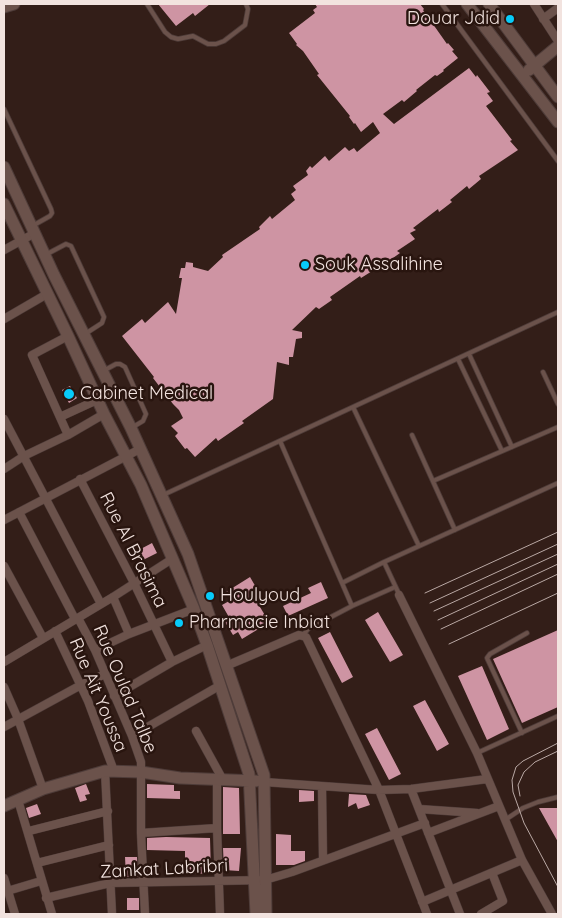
<!DOCTYPE html>
<html>
<head>
<meta charset="utf-8">
<style>
	body { margin:0 }
	#map { position:relative; width:562px; height:918px; overflow:hidden; background:#331e18; font-family:Quicksand,sans-serif }
	canvas { display:block }
	.frame { position:absolute; inset:0; border:5px solid #f2e3df; pointer-events:none }
</style>
</head>
<body>
<div id="map">
<canvas width="562" height="918"></canvas>
<div class="frame"></div>
</div>
<script>
const g = document.querySelector('canvas').getContext('2d');
g.lineJoin = 'round';
function paint(path, color) { g.fillStyle = color; g.fill(path, 'evenodd'); }
const toPath = rows => new Path2D(rows.map(r => 'M' + r).join(''));
function trace(path, color, width, dash) { g.strokeStyle = color; g.lineWidth = width; g.lineCap = dash ? 'butt' : 'round'; g.setLineDash(dash || []); g.stroke(path); }
function label(font, color, halo, rows, align = 'center') {
  g.font = font + ' Quicksand,sans-serif'; g.lineWidth = 5; g.setLineDash([]); g.textBaseline = 'middle'; g.strokeStyle = halo; g.fillStyle = color; for (const [text, x, y, turn = 0] of rows) {
    g.save(); g.translate(x, y); g.rotate((+turn || 0) * Math.PI / 180); g.textAlign = isNaN(turn) ? turn : align; if (halo) g.strokeText(text, 0, 0); g.fillText(text, 0, 0); g.restore();
  }
}
const building = toPath([
	[158,4,210,4,195,16,193,13,176,26],
	[315,4,420,4,424,9,423,10,447,44,448,43,454,50,452,51,458,58,443,70,444,71,437,76,435,75,416,90,417,91,404,102,402,100,383,114,394,124,469,68,476,77,477,75,490,92,487,93,493,101,486,106,512,140,510,141,518,150,479,176,481,179,469,189,467,186,450,200,452,202,439,212,438,209,413,228,416,230,410,233,415,239,397,251,400,253,393,258,361,278,360,276,330,297,332,300,319,309,316,307,292,330,302,332,302,338,296,339,293,357,289,357,289,365,277,362,273,399,242,421,244,423,218,441,216,438,195,457,187,448,185,449,175,436,178,433,171,426,183,418,179,410,173,404,153,378,154,377,122,336,142,319,145,323,168,302,176,314,182,278,179,278,181,268,185,268,186,262,193,263,193,267,208,271,223,257,222,255,260,229,259,227,270,216,272,219,295,200,291,194,296,190,293,186,308,175,306,171,310,166,312,168,325,156,329,161,345,147,349,151,354,148,357,152,380,133,373,122,361,132,355,123,354,124,349,117,350,116,317,75,319,74,303,51,296,45,297,44,289,33,315,13,313,10,317,7],
	[70,386,77,398,69,403,62,390],
	[152,543,157,553,141,561,135,552],
	[250,577,257,589,251,592,266,617,268,616,274,624,267,628,265,625,242,639,238,632,233,635,225,622,230,619,222,605,231,600,226,592],
	[321,582,328,598,288,616,283,606,311,593,308,588],
	[378,612,403,655,390,662,365,620],
	[558,630,558,707,522,723,493,659],
	[330,632,353,677,342,683,318,638],
	[482,666,509,729,487,740,458,676],
	[425,700,449,744,437,751,413,706],
	[377,728,401,774,389,780,365,734],
	[86,784,90,794,85,795,87,800,80,802,75,788],
	[147,784,174,785,174,791,180,791,180,799,147,798],
	[223,787,239,788,240,834,223,834],
	[299,790,314,791,314,801,299,802],
	[349,794,366,795,370,805,358,809,356,803,348,807],
	[37,804,41,814,29,818,26,808],
	[539,808,558,808,558,842],
	[276,834,291,835,291,851,305,851,305,861,294,865,276,865],
	[166,837,210,838,211,874,185,873,185,851,147,850,147,838],
	[223,848,241,848,239,871,224,870],
	[125,857,137,857,138,877,126,877],
	[127,898,139,898,139,910,127,910]
]);
const lane = toPath([
	[147,4,165,32,171,37,178,39,193,36,208,44,216,44,224,41,245,25,248,9,246,4],
	[442,4,558,161],
	[4,109,51,209,52,213,50,216,34,225],
	[47,254,66,244,71,246,104,317,102,323,85,334],
	[469,354,512,447],
	[458,359,502,451],
	[103,371,116,364,120,364,125,367,146,414,143,421,133,427],
	[543,372,558,404],
	[353,407,419,546],
	[412,435,455,530],
	[280,441,352,606,395,587],
	[433,481,558,427],
	[163,495,558,312],
	[384,562,399,594],
	[342,583,384,562,558,483],
	[303,635,308,629,352,606],
	[522,733,487,658,490,654,527,633],
	[477,753,558,716],
	[505,820,523,808,538,802,558,797]
]);
const street = toPath([
	[534,4,558,41],
	[543,19,558,8],
	[4,250,35,233],
	[4,319,47,294],
	[60,417,97,400],
	[4,419,101,604],
	[68,435,32,355,68,336],
	[4,469,24,456,68,435,104,414],
	[80,479,134,583,172,662],
	[19,512,75,619],
	[4,520,140,449],
	[4,566,43,638],
	[399,595,477,753,522,860,552,914],
	[113,597,129,634],
	[78,618,95,650,132,736,141,762,141,833,145,914],
	[55,631,88,701,114,771],
	[95,650,129,634,194,609],
	[4,662,113,597,172,559],
	[226,666,299,635,306,637,379,790,427,914],
	[4,687,18,719,43,789],
	[114,696,172,662,207,645],
	[4,727,81,685,105,674],
	[196,731,223,780],
	[132,736,219,686],
	[105,771,112,914],
	[217,780,217,828,220,914],
	[264,782,379,790,411,789,487,779],
	[322,787,323,859],
	[411,789,460,914],
	[18,800,52,914],
	[419,809,477,813],
	[29,831,108,811],
	[141,833,217,828],
	[428,833,499,806],
	[37,863,109,845],
	[4,878,15,914],
	[4,892,41,881],
	[46,898,110,883,265,880,292,872,425,823],
	[422,902,522,860],
	[481,914,503,901,492,873]
]);
const secondary = toPath([
	[467,4,558,122],
	[489,4,558,97],
	[4,7,14,4],
	[529,70,558,46],
	[4,167,54,275,131,428,188,554,264,775,266,914],
	[4,204,68,336,104,414,141,485,194,609,207,645,249,774,256,914],
	[4,806,43,789,105,771,141,772,180,778,256,781]
]);
const tram = toPath([
	[425,593,558,532],
	[430,603,558,544],
	[434,611,558,554],
	[438,620,558,564],
	[441,629,558,574],
	[449,644,558,593],
	[558,743,523,761,516,767,512,780,513,792,524,823,558,887],
	[520,796,518,785,524,772,535,762,558,751]
]);
const markers = [
	[510,19,5,"#07cbf9"],
	[305,265,5,"#07cbf9"],
	[69,394,6,"#07cbf9"],
	[210,596,5,"#07cbf9"],
	[179,623,5,"#07cbf9"]
];
const poiNames = [
	["Douar Jdid",500,19,"right"],
	["Souk Assalihine",315,265],
	["Cabinet Medical",80,394],
	["Houlyoud",220,596],
	["Pharmacie Inbiat",189,623]
];
const streetNames = [
	["Rue Al Brasima",133,550,63],
	["Rue Oulad Talbe",125,689,67],
	["Rue Ait Youssa",98,695,67],
	["Zankat Labribri",164,869,-3]
];
paint(building, '#ce94a3');
trace(lane, '#4e3c39', 5.5);
trace(street, '#4e3c39', 9);
trace(secondary, '#4e3c39', 13);
trace(lane, '#6b524b', 4);
trace(street, '#6b524b', 8);
trace(secondary, '#6b524b', 11);
trace(tram, '#baa9a5', 1);
for (const [x, y, r, color] of markers) { const dot = new Path2D(); dot.arc(x, y, r, 0, 2 * Math.PI); g.fillStyle = color; g.fill(dot); trace(dot, '#29150f', 2); }
label('18px', '#f2e3df', '#29150f', poiNames, 'left');
label('18px', '#f2e3df', '#29150f', streetNames);
</script>
</body>
</html>
